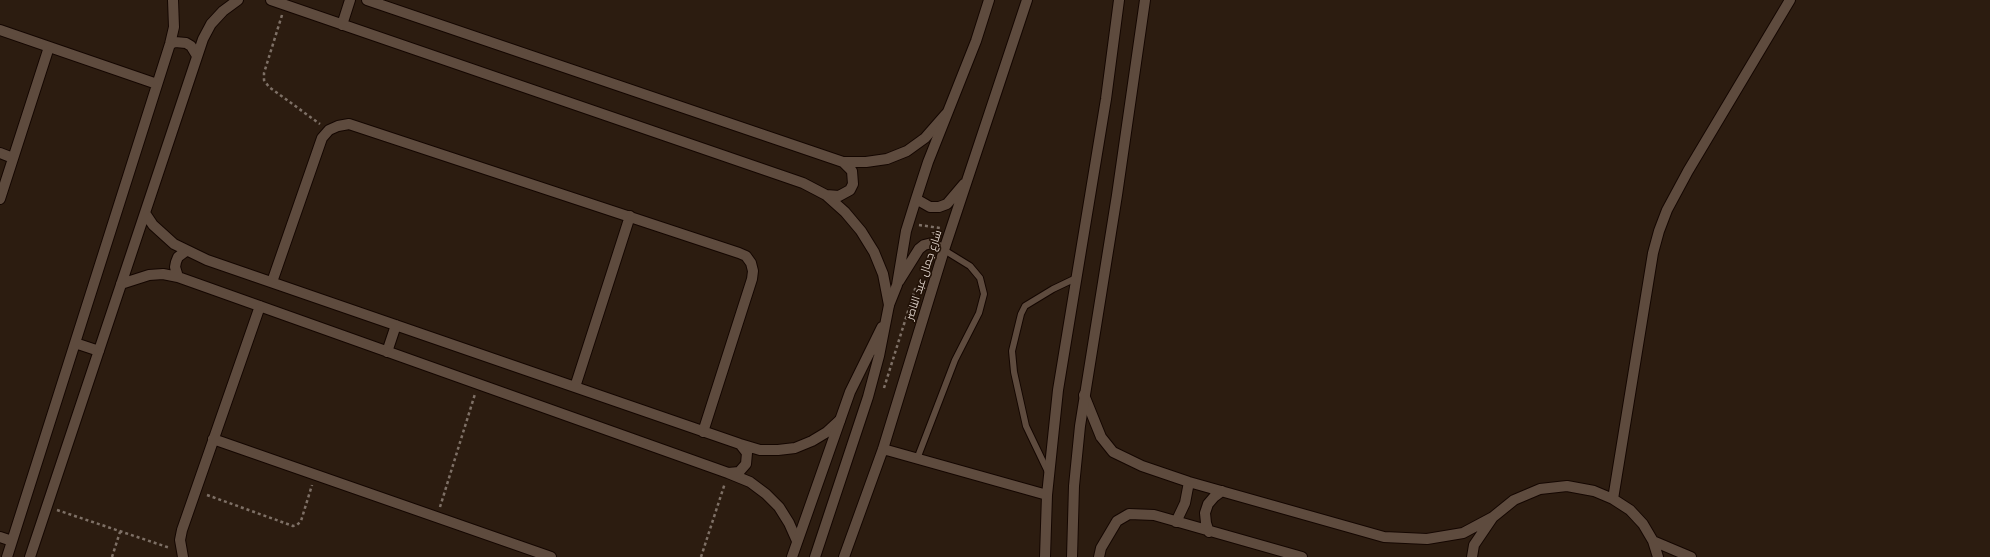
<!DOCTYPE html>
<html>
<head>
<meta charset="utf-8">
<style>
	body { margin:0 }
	canvas { display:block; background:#2c1c10 }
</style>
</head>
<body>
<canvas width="1990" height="557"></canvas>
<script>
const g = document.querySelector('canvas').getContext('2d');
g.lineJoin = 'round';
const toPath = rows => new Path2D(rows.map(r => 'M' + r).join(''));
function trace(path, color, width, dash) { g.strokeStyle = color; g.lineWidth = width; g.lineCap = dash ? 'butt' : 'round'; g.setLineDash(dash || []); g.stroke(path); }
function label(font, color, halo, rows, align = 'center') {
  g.font = font + ' "Noto Sans",Cairo,sans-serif'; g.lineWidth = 3.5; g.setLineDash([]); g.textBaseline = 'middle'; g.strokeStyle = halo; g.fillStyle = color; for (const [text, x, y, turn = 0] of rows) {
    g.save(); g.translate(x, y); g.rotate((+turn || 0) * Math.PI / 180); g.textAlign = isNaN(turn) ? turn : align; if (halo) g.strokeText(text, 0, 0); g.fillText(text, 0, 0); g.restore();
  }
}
const path = toPath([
	[282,15,264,73,264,80,269,87,320,124],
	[919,225,940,228],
	[884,388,915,289,920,290],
	[207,495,293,526,297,525,301,521,312,485],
	[440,507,475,394],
	[57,510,170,548],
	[112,557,120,532],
	[701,557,725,483]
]);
const lane = toPath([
	[917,459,955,360,979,313,984,294,980,278,970,266,944,250],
	[1048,472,1026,426,1014,372,1012,351,1021,314,1025,306,1053,289,1076,278]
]);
const street = toPath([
	[271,0,803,183,826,195,845,212,861,231,874,252,883,274,889,305],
	[367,0,843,162,866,162,887,159,907,151,925,138,946,114],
	[342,25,350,0],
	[0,30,157,84],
	[170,44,175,42,186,43,191,46,197,56],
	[0,153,13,158],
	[826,195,839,196,850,190,853,184,852,171,843,162],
	[0,199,49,47],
	[145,213,153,225,174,244,207,260,740,444,760,450,778,450,795,448,812,441,827,432,840,420],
	[178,277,175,267,176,262,178,257,186,251],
	[272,282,322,138,329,130,338,126,349,124,739,253,746,256,751,263,753,271,752,279,703,432],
	[121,284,149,275,163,274,178,277,728,473,750,482,766,494,779,507,789,523,797,541],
	[75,343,99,351],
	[387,352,396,325],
	[575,387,630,216],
	[1084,395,1101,437,1113,452,1142,466,1189,482,1384,537,1427,539,1463,533,1493,517],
	[213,439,551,557],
	[728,473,739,472,746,464,747,453,740,444],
	[1613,499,1653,253,1659,231,1667,210,1688,171,1790,0],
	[1176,522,1185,503,1189,482],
	[1209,532,1206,523,1205,513,1208,504,1214,497,1222,491],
	[0,537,12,541],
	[1653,541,1691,557],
	[7,557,170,44,174,27,173,0],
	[30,557,203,39,211,24,223,11,238,0],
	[183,557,180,540,182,530,260,306],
	[1099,557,1101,548,1117,521,1129,514,1154,515,1302,557],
	[1472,557,1474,545,1493,517,1514,500,1540,489,1567,486,1594,491,1613,499,1630,510,1643,524,1653,541,1658,557]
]);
const secondary = toPath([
	[916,199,930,207,939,207,947,204,964,184],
	[899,281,919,249,924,245,932,243,944,250],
	[883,449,1047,495],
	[792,557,850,392,882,327],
	[815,557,868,397,879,356,889,305,897,285,906,231,916,199,928,162,976,41,989,0],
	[844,557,883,449,944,250,1027,0],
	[1045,557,1047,495,1058,390,1106,99,1119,0],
	[1072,557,1074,486,1080,426,1117,195,1145,0]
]);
const streetNames = [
	["شارع جمال عبد الناصر",924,275,-72]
];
trace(lane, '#140600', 8);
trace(street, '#140600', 12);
trace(secondary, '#140600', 12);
trace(path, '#7e7066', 2.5, [3, 3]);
trace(lane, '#5e4b3e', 6);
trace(street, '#5e4b3e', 10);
trace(secondary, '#5e4b3e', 10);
label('11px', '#dbcfc7', '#221207', streetNames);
</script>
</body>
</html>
